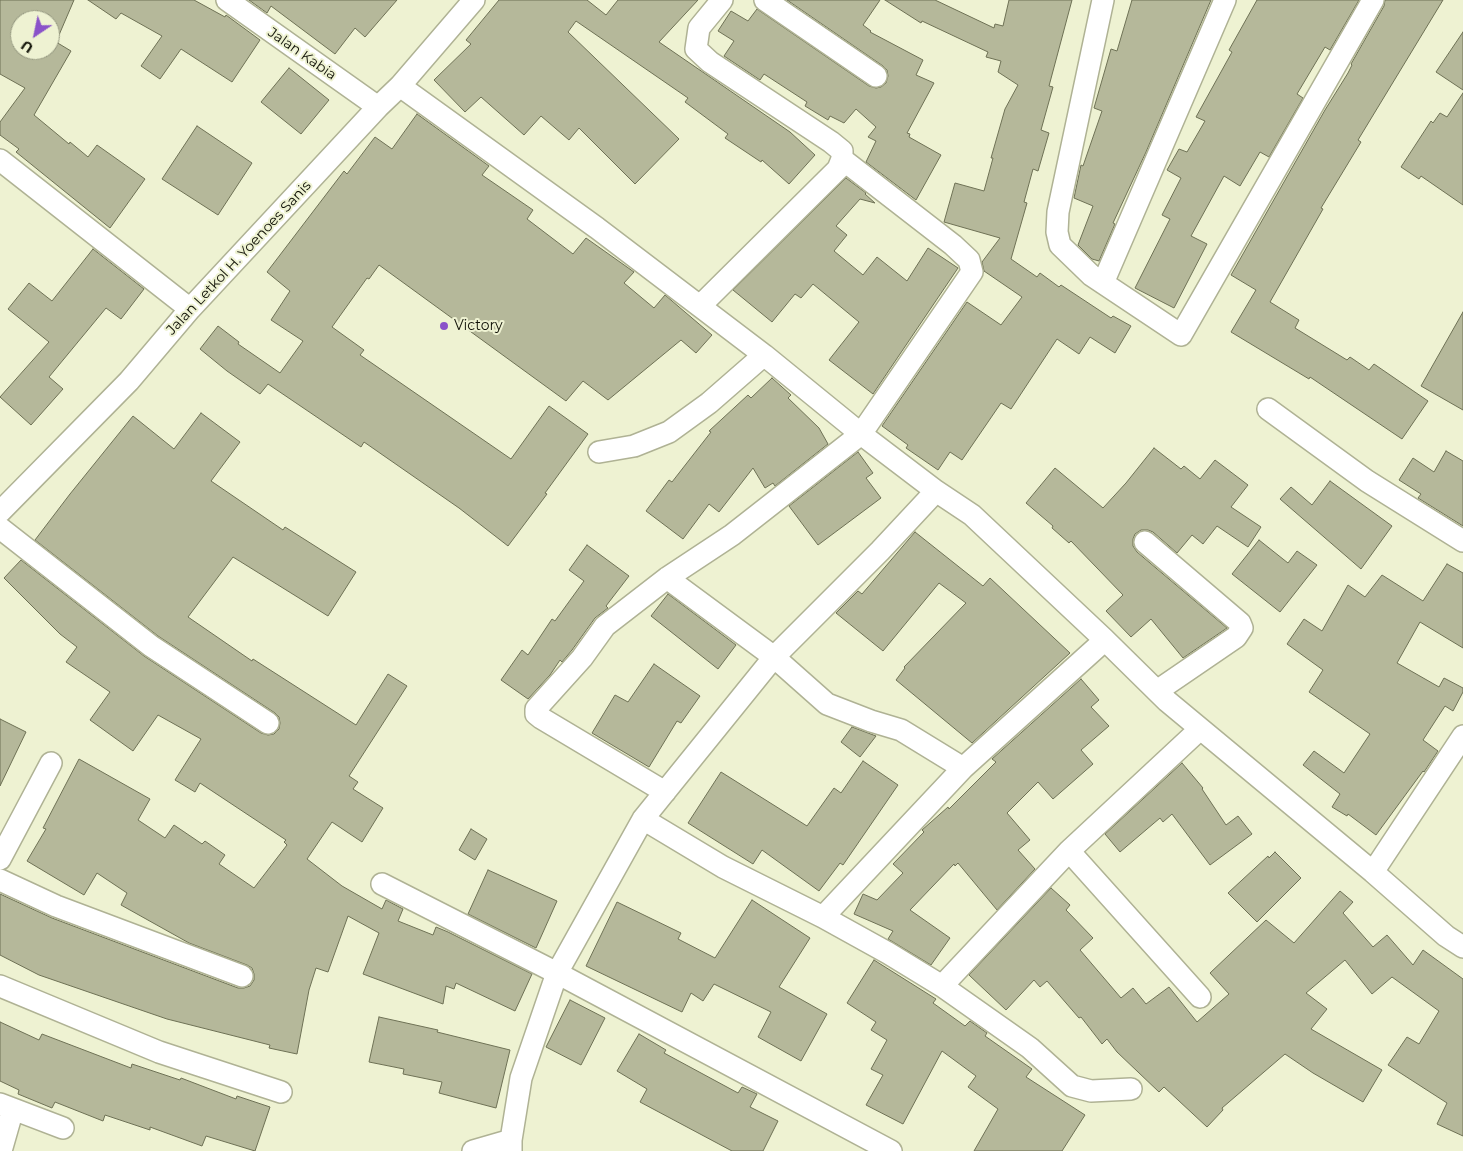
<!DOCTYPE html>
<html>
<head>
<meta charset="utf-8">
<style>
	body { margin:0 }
	#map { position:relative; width:1463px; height:1151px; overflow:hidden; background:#eef2d2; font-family:Montserrat,sans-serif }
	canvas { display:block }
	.north { position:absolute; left:10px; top:10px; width:50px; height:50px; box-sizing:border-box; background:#eef2d2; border:1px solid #959880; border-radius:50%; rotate:214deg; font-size:14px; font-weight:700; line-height:20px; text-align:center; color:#0f1006 }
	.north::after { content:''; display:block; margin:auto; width:18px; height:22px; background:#8a52c9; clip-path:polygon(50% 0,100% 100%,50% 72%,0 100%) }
</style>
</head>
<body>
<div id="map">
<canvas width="1463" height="1151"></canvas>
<div class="north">U</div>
</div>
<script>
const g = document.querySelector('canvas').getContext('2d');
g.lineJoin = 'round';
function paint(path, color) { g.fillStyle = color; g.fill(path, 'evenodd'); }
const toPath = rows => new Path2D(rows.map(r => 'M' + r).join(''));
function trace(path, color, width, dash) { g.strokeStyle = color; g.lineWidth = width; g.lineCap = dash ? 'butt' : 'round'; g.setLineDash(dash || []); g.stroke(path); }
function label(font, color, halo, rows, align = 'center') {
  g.font = font + ' Montserrat,sans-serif'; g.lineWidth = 4; g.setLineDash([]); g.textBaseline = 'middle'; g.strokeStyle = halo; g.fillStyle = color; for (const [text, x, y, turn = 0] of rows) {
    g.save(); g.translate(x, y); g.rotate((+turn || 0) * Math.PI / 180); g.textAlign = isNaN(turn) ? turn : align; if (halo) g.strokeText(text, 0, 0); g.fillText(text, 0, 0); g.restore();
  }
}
const building = toPath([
	[0,0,74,0,56,42,71,51,34,115,69,144,70,142,88,157,97,145,145,179,110,228,16,152,19,149,0,135,0,122,25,88,0,74,0,0],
	[20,20,50,20,50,50,20,50,20,20],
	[88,0,194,0,225,17,226,15,260,40,232,82,181,49,160,79,141,66,162,36,121,13,116,19,88,0],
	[249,0,397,0,365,37,355,28,335,54,271,6,267,13,249,0],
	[499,0,587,0,606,15,618,0,698,0,659,42,790,132,815,155,789,184,762,160,761,162,725,138,728,134,685,102,688,98,576,21,568,32,679,139,635,184,579,128,569,140,541,116,524,135,481,97,465,112,434,80,471,44,466,40,499,0],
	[787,0,880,0,863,25,871,31,870,32,923,60,916,75,934,83,907,133,910,134,909,137,941,155,916,200,866,162,876,141,868,137,876,127,856,109,844,123,830,116,828,120,805,106,807,102,764,74,760,80,724,56,734,41,718,31,731,11,748,21,757,9,869,86,876,88,881,87,886,83,888,76,887,70,883,66,787,0],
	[885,0,935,0,994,28,995,24,1003,26,1009,0,1072,0,1049,86,1053,87,1041,130,1049,133,1038,171,1033,169,1024,202,1027,203,1011,259,1037,277,1040,273,1059,287,1061,285,1111,318,1113,316,1131,326,1115,353,1090,337,1079,354,1057,339,1011,409,1001,403,962,460,950,452,938,470,906,448,908,445,882,426,967,302,1001,325,1022,297,984,271,982,262,1000,238,944,222,955,183,984,191,993,158,991,158,1005,109,1018,85,998,72,1001,61,986,57,988,52,922,21,921,23,885,0],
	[1132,0,1211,0,1146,152,1113,223,1115,224,1099,261,1092,259,1078,245,1093,206,1074,198,1081,165,1083,166,1102,111,1094,108,1111,49,1117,51,1132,0],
	[1257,0,1359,0,1330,50,1325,47,1297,94,1303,98,1269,157,1260,152,1240,186,1224,176,1191,236,1207,244,1174,308,1135,288,1170,219,1162,215,1181,178,1167,170,1179,149,1187,152,1205,121,1196,117,1232,52,1229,50,1257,0],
	[1385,0,1443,0,1358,140,1361,142,1321,208,1323,209,1270,302,1299,320,1295,328,1347,360,1350,357,1369,370,1374,364,1428,401,1402,439,1310,377,1309,379,1231,332,1256,290,1231,275,1325,110,1348,73,1352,65,1351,64,1384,6,1385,0],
	[1463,32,1463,90,1436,72,1463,32],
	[289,68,329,100,301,134,261,102,289,68],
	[1463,93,1463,205,1421,176,1419,179,1401,167,1431,121,1433,123,1440,113,1447,117,1463,93],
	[417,114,489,166,482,175,533,210,527,219,573,254,586,238,634,272,624,283,654,308,665,295,712,335,696,353,681,340,608,400,583,381,566,401,379,265,369,279,367,278,332,327,364,350,360,355,511,459,549,406,588,434,545,493,547,494,508,546,459,508,364,442,361,447,268,384,260,394,227,371,200,349,218,326,239,342,238,344,280,373,303,341,271,320,290,291,267,272,344,171,347,174,375,137,392,149,417,114],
	[197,126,252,163,218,215,162,179,197,126],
	[846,178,866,193,865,194,875,203,860,199,836,226,847,235,834,251,863,275,877,257,907,281,928,248,958,268,873,394,829,360,859,322,813,284,801,298,795,294,772,322,733,290,846,178],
	[93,249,144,289,121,319,106,308,49,377,63,389,31,425,0,397,49,342,8,309,29,283,52,301,93,249],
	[1463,312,1463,410,1421,386,1463,312],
	[772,378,791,395,788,398,819,428,828,444,775,486,773,483,765,488,753,468,719,512,709,504,683,539,646,511,669,480,672,482,711,432,709,431,748,395,751,398,772,378],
	[201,413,240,442,211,481,283,530,285,527,356,572,328,616,233,557,188,617,252,661,253,659,356,725,388,674,407,686,349,776,358,782,353,789,383,808,362,842,332,822,307,859,342,886,382,909,386,900,403,909,398,921,433,935,436,927,448,932,532,974,515,1011,456,983,454,989,446,986,443,1004,363,974,379,933,348,916,328,972,316,968,309,990,297,1054,269,1048,270,1045,167,1019,39,975,0,955,0,894,52,918,238,988,244,988,250,986,254,980,254,974,252,968,247,965,189,943,121,905,127,893,97,873,84,895,27,861,46,829,43,828,79,759,150,799,138,820,165,838,174,825,202,844,205,841,225,855,219,864,254,888,287,845,284,842,286,840,200,783,195,792,175,780,201,739,158,715,133,751,90,720,110,692,66,662,77,647,60,634,4,578,21,560,144,656,261,733,268,735,274,734,279,729,280,723,279,717,275,713,158,636,35,540,70,494,133,416,174,449,201,413],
	[1154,448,1181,469,1184,466,1200,479,1215,460,1248,485,1231,507,1261,527,1248,547,1217,526,1203,544,1192,535,1177,553,1153,532,1148,530,1141,530,1135,534,1133,539,1133,546,1137,552,1227,628,1183,658,1151,619,1131,637,1106,611,1123,595,1071,541,1069,543,1052,528,1053,526,1026,503,1055,468,1103,508,1126,483,1154,448],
	[1446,451,1463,461,1463,526,1418,498,1421,494,1399,480,1413,458,1434,472,1446,451],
	[858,452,873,473,866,478,881,498,818,545,789,506,858,452],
	[1330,481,1392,526,1361,569,1280,499,1291,487,1312,505,1330,481],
	[915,532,983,586,990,578,1070,653,972,743,896,680,905,668,904,667,966,603,939,583,883,651,836,613,858,591,862,594,915,532],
	[1259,540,1288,563,1297,551,1317,565,1280,612,1232,574,1259,540],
	[587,545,629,576,606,606,608,608,595,618,572,650,562,662,560,660,550,675,528,699,501,680,522,650,528,655,552,619,555,621,584,581,569,570,587,545],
	[1447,564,1463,573,1463,648,1420,622,1397,663,1439,687,1444,678,1463,688,1463,692,1453,711,1445,706,1423,740,1438,751,1424,772,1423,771,1376,835,1348,814,1347,816,1332,807,1340,794,1303,765,1314,751,1344,773,1370,734,1309,692,1323,670,1287,644,1304,619,1322,631,1348,585,1365,597,1382,575,1423,601,1447,564],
	[668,594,736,645,718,669,651,616,668,594],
	[654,664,700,696,681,723,677,721,649,767,592,733,615,695,628,702,654,664],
	[1081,679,1099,700,1091,707,1109,726,1081,750,1093,764,1053,799,1038,782,1007,813,1030,840,1018,850,1035,869,997,910,958,863,955,866,954,864,910,910,950,938,931,965,888,939,893,931,854,914,863,894,877,900,903,873,893,864,924,832,922,830,948,807,949,809,996,762,992,759,1081,679],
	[0,719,26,732,0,786,0,719],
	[852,727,876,736,860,757,841,742,852,727],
	[863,761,898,785,843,865,840,863,819,891,762,850,753,864,688,823,721,772,807,826,834,788,841,793,863,761],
	[1182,763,1203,788,1202,789,1226,825,1238,816,1252,834,1210,865,1172,814,1163,822,1160,818,1120,852,1105,834,1182,763],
	[471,829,487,839,475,860,459,850,471,829],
	[1275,852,1301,878,1257,922,1228,893,1268,856,1269,858,1275,852],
	[488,870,557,901,536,948,468,914,488,870],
	[1051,888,1070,905,1066,910,1093,938,1080,950,1121,998,1133,988,1146,1004,1169,987,1197,1022,1229,994,1210,973,1266,920,1294,943,1340,891,1353,902,1343,913,1373,947,1387,935,1413,965,1423,950,1463,979,1463,1136,1437,1124,1447,1103,1388,1065,1407,1037,1419,1044,1439,1011,1392,977,1372,994,1345,960,1306,993,1327,1009,1311,1029,1382,1070,1363,1102,1313,1073,1285,1054,1222,1108,1223,1110,1207,1127,1164,1087,1159,1092,1117,1052,1107,1039,1102,1044,1081,1017,1079,1018,1047,981,1040,987,1034,980,1006,1010,969,975,1051,888],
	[752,900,810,938,779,987,827,1014,801,1061,758,1037,771,1012,714,984,703,1001,691,993,682,1012,586,966,617,902,681,933,678,939,715,958,752,900],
	[874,960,936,999,933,1003,965,1026,970,1021,987,1033,985,1036,1032,1069,1026,1077,1085,1115,1062,1151,974,1151,998,1109,968,1087,976,1076,942,1051,903,1124,866,1105,883,1075,871,1069,887,1040,871,1030,876,1022,847,1003,874,960],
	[570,1000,605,1018,581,1065,546,1047,570,1000],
	[379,1017,438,1030,437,1032,510,1050,496,1108,439,1093,442,1082,403,1074,404,1069,369,1062,379,1017],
	[0,1022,39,1040,42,1034,131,1068,132,1064,180,1080,181,1078,236,1099,237,1096,270,1107,255,1151,206,1136,202,1146,150,1127,150,1130,105,1115,103,1121,55,1102,52,1108,18,1094,19,1090,0,1081,0,1022],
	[639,1034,666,1050,664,1053,738,1093,742,1087,757,1094,750,1107,778,1121,763,1151,732,1151,640,1102,647,1089,617,1071,639,1034]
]);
const minor = toPath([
	[227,0,378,107],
	[765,0,876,76],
	[1103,0,1058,212,1057,232,1060,245,1091,275,1181,335,1373,0],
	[400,86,597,228,764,355,861,434,936,491,972,515,1105,640,1167,701,1373,872,1446,936,1463,947],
	[0,160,190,309],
	[1103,283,1225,0],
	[700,306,838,169,842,159,842,151,831,142,710,62,696,49,699,28,722,0],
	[1268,409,1367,481,1463,541],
	[599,452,634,446,669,432,709,403,764,355],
	[0,512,129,381,190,309,378,107,400,86,474,0],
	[0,528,151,646,268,723],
	[1145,542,1240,623,1242,628,1236,637,1157,691],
	[667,578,774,657,827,704,871,721,901,730,963,768],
	[665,792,541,718,536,714,536,709,582,658,605,626,667,578,732,535,861,434,972,272,969,260,953,245,842,159],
	[643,819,723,867,823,917,888,953,942,986,1030,1048,1072,1086,1091,1091,1131,1089],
	[1069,851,1200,997],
	[0,859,51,763],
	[1373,872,1463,736],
	[0,880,56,906,242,976],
	[382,884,557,973,891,1151],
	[823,917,963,768,1105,640],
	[0,986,159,1052,281,1092],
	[942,986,1069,851,1199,730],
	[0,1104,63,1128],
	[1,1151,13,1109],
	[473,1151,511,1140],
	[511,1151,511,1140,521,1078,557,973,643,819,774,657,880,551,936,491]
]);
const markers = [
	[444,326,5,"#8a52c9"]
];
const streetNames = [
	["Jalan Kabia",302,54,35],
	["Jalan Letkol H. Yoenoes Sanis",239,258,-47]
];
const poiNames = [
	["Victory",454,326]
];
paint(building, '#b5b89a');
trace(building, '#6e7155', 1);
trace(minor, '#afb294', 24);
trace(minor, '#fff', 21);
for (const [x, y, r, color] of markers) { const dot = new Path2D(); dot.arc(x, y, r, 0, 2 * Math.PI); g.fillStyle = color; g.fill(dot); trace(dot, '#eef2d2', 2); }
label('14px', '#0f1006', '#eef2d2', streetNames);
label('14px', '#0f1006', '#eef2d2', poiNames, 'left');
</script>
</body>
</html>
